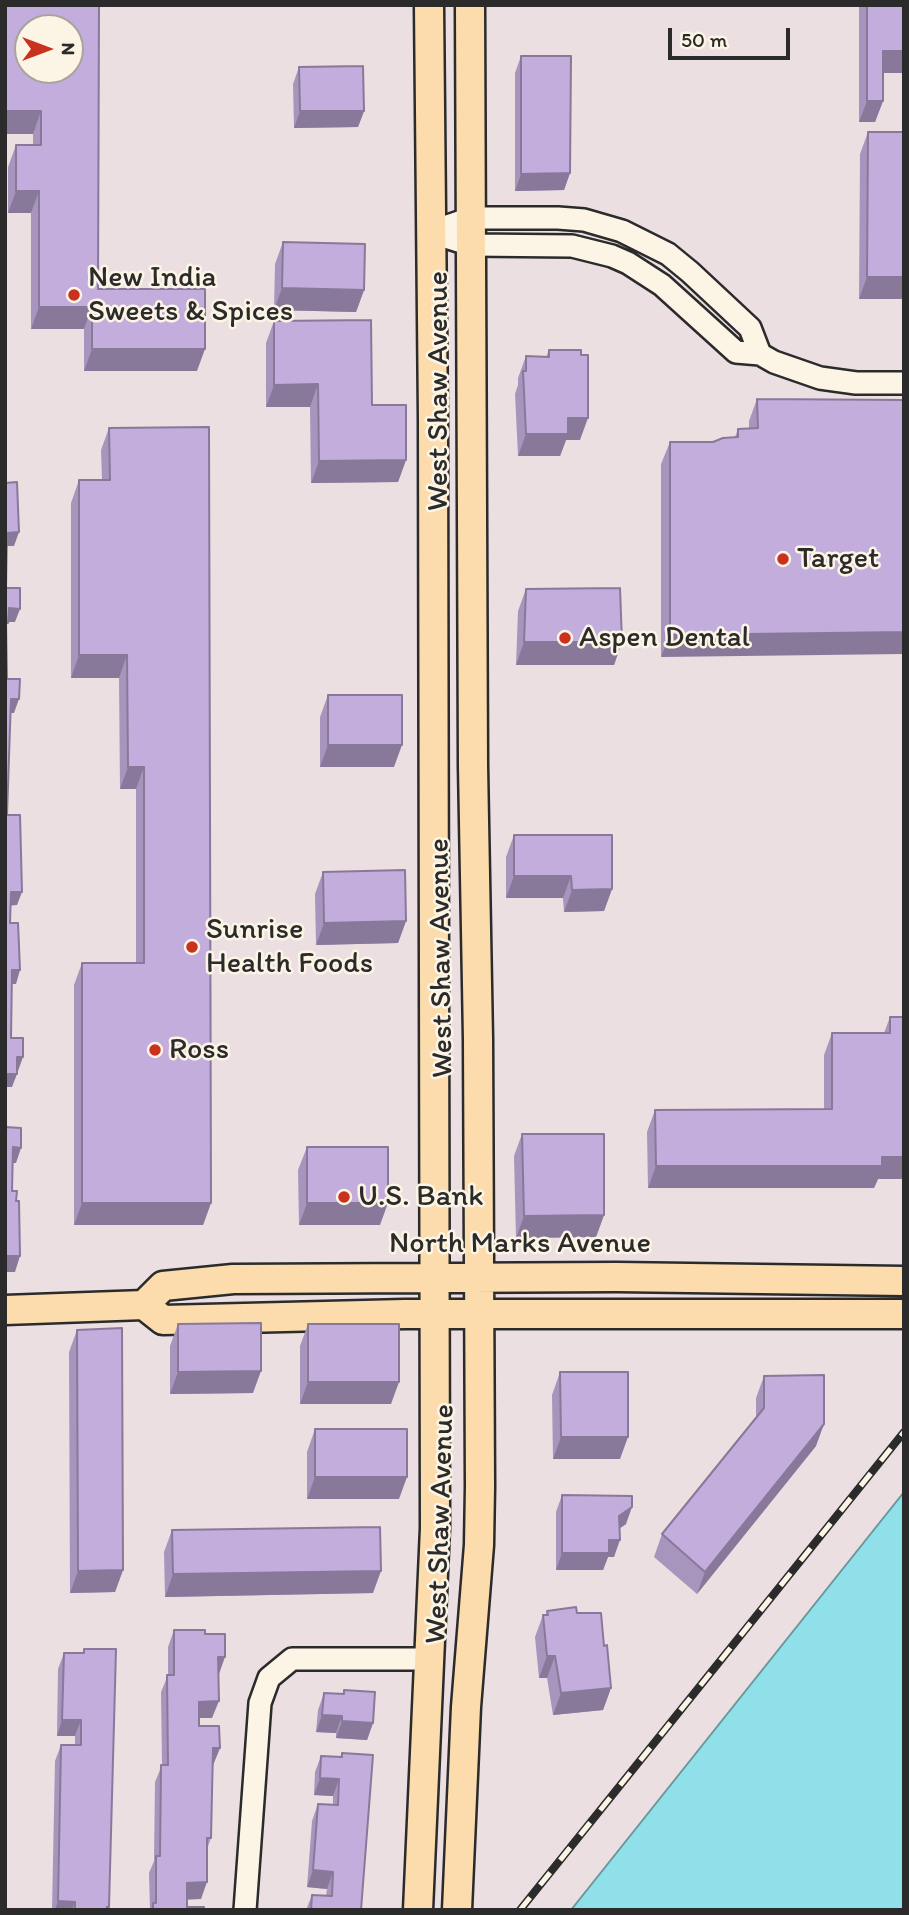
<!DOCTYPE html>
<html>
<head>
<meta charset="utf-8">
<style>
	body { margin:0 }
	#map { position:relative; width:909px; height:1915px; overflow:hidden; background:#ebdfe2; font-family:Itim,sans-serif }
	canvas { display:block }
	.frame { position:absolute; inset:0; border:7px solid #2b2b2b; pointer-events:none }
	.north { position:absolute; left:14px; top:14px; width:70px; height:70px; box-sizing:border-box; background:#fcf5e5; border:2px solid #a8a49b; border-radius:50%; rotate:90deg; font-size:19px; font-weight:700; line-height:28px; text-align:center; color:#2b2b2b }
	.north::after { content:''; display:block; margin:auto; width:24px; height:32px; background:#c8321e; clip-path:polygon(50% 0,100% 100%,50% 72%,0 100%) }
	.scale { position:absolute; left:668px; top:28px; width:122px; height:32px; box-sizing:border-box; border:4px solid #2b2b2b; border-top:0; padding-left:9px; font-size:21px; line-height:24px; white-space:nowrap; color:#2b2b2b; -webkit-text-stroke:5px #fcf5e5; paint-order:stroke }
</style>
</head>
<body>
<div id="map">
<canvas width="909" height="1915"></canvas>
<div class="frame"></div>
<div class="north">N</div>
<div class="scale">50 m</div>
</div>
<script>
const g = document.querySelector('canvas').getContext('2d');
g.lineJoin = 'round';
function paint(path, color) { g.fillStyle = color; g.fill(path, 'evenodd'); }
const toPath = rows => new Path2D(rows.map(r => 'M' + r).join(''));
function trace(path, color, width, dash) { g.strokeStyle = color; g.lineWidth = width; g.lineCap = dash ? 'butt' : 'round'; g.setLineDash(dash || []); g.stroke(path); }
function label(font, color, halo, rows, align = 'center') {
  g.font = font + ' Itim,sans-serif'; g.lineWidth = 5; g.setLineDash([]); g.textBaseline = 'middle'; g.strokeStyle = halo; g.fillStyle = color; for (const [text, x, y, turn = 0] of rows) {
    g.save(); g.translate(x, y); g.rotate((+turn || 0) * Math.PI / 180); g.textAlign = isNaN(turn) ? turn : align; if (halo) g.strokeText(text, 0, 0); g.fillText(text, 0, 0); g.restore();
  }
}
const water = toPath([
	[904,1492,904,1910,571,1910,904,1492]
]);
const minor = toPath([
	[430,232,471,245,572,246,612,256,628,263,662,285,736,352,760,354,774,362,820,378,856,383,904,383],
	[430,232,471,218,558,218,584,220,622,231,668,254,690,272,750,328,760,354],
	[245,1910,260,1703,269,1678,292,1659,430,1659]
]);
const major = toPath([
	[144,1305,163,1286,233,1279,617,1277,904,1281],
	[5,1310,144,1305,163,1320,405,1314,904,1314],
	[418,1910,435,1528,433,420,429,5],
	[457,1910,466,1707,479,1545,480,1487,478,1039,473,766,470,5]
]);
const rail = toPath([
	[520,1910,904,1432]
]);
const wall = toPath([
	[99,5,98,289,197,371,84,371,84,329,31,329,31,213,8,213,8,167,16,145,33,145,33,134,5,134],
	[859,5,904,5,904,73,883,73,883,101,875,122,859,122],
	[521,56,570,173,564,190,515,191,515,73],
	[299,67,364,111,358,127,294,128,293,84],
	[868,132,904,299,859,299,860,154],
	[283,242,364,290,356,312,274,310,275,264],
	[274,321,372,405,406,460,398,482,311,483,310,407,266,407,266,343],
	[549,350,580,440,566,440,560,456,518,456,515,394,518,385,518,378,526,356,546,357],
	[757,399,904,400,661,657,661,464,670,442,713,442,735,437,738,429,749,429,749,421],
	[109,428,211,1203,203,1225,74,1225,74,985,82,963,136,963,136,789,120,789,119,678,71,678,71,503,79,480,102,480,101,450],
	[526,589,622,642,614,665,516,665,518,611],
	[328,695,394,767,320,767,320,717],
	[514,835,612,889,604,911,564,912,563,898,506,898,506,857],
	[323,872,406,921,398,943,316,945,315,894],
	[890,1017,904,1017,904,1179,878,1179,874,1188,648,1188,647,1132,655,1110,824,1109,824,1055,832,1033,884,1033],
	[522,1134,604,1215,596,1237,516,1238,514,1156],
	[307,1147,380,1225,299,1225,298,1170],
	[178,1324,253,1393,170,1394,170,1346],
	[308,1324,391,1404,300,1404,300,1346],
	[77,1330,123,1570,115,1592,70,1593,69,1352],
	[560,1372,620,1459,553,1459,552,1395],
	[764,1376,816,1446,697,1594,654,1557,662,1534,756,1419,756,1398],
	[315,1429,399,1499,307,1499,307,1452],
	[562,1495,626,1524,620,1528,614,1557,608,1557,603,1570,556,1570,556,1512],
	[172,1530,373,1593,165,1597,164,1552],
	[547,1611,577,1613,604,1646,611,1688,603,1710,553,1715,547,1678,539,1678,535,1637,543,1615,546,1615],
	[174,1630,205,1634,219,1674,218,1674,212,1718,199,1718,199,1726,220,1748,213,1765,212,1765,211,1838,207,1849,201,1899,187,1899,187,1907,204,1910,150,1910,149,1873,154,1861,155,1782,162,1765,161,1692,168,1675,168,1647],
	[84,1649,109,1907,108,1910,52,1910,55,1761,61,1745,75,1745,75,1736,57,1736,58,1669,64,1653,83,1653],
	[344,1690,373,1723,367,1740,336,1738,336,1733,316,1732,318,1710,324,1693,342,1694],
	[342,1753,361,1910,306,1910,312,1895,326,1896,327,1889,307,1887,312,1821,318,1804,333,1805,333,1796,314,1795,315,1772,321,1756,340,1757]
]);
const shadedWall = toPath([
	[883,51,904,51,904,73,876,73],
	[867,101,883,101,875,122,859,122],
	[5,111,41,111,33,134,5,134],
	[300,111,364,111,358,127,294,128],
	[570,173,564,190,515,191,521,174],
	[16,191,39,191,31,213,8,213],
	[867,277,904,277,904,299,859,299],
	[282,288,364,290,356,312,274,310],
	[39,307,92,307,84,329,31,329],
	[92,349,205,349,197,371,84,371],
	[318,384,310,407,266,407,274,385],
	[568,418,588,418,580,440,566,440,560,456,518,456,526,434],
	[406,460,398,482,311,483,319,461],
	[19,532,14,546,5,546,7,533],
	[9,608,20,609,15,622,5,622],
	[904,632,904,654,661,657,670,635],
	[524,642,622,642,614,665,516,665],
	[79,655,127,655,119,678,71,678],
	[11,699,19,699,14,713,6,713],
	[328,745,402,745,394,767,320,767],
	[128,767,144,767,136,789,120,789],
	[514,876,571,876,563,898,506,898],
	[612,889,604,911,564,912,572,890],
	[11,892,22,892,17,905,6,906],
	[406,921,398,943,316,945,324,923],
	[12,970,20,970,16,984,7,984],
	[17,1057,23,1057,18,1071,12,1071],
	[5,1074,17,1074,12,1087,5,1087],
	[13,1147,21,1148,16,1163,8,1163],
	[882,1157,904,1157,904,1179,878,1179,874,1188,648,1188,656,1166],
	[82,1203,211,1203,203,1225,74,1225],
	[307,1203,388,1203,380,1225,299,1225],
	[604,1215,596,1237,516,1238,524,1216],
	[5,1256,20,1256,15,1272,5,1272],
	[261,1371,253,1393,170,1394,178,1372],
	[308,1382,399,1382,391,1404,300,1404],
	[824,1424,816,1446,697,1594,705,1572],
	[561,1437,628,1437,620,1459,553,1459],
	[315,1477,407,1477,399,1499,307,1499],
	[632,1507,626,1524,613,1533,619,1516],
	[609,1540,620,1540,614,1557,608,1557,603,1570,556,1570,562,1553],
	[123,1570,115,1592,70,1593,78,1571],
	[381,1571,373,1593,165,1597,173,1574],
	[547,1656,555,1656,547,1678,539,1678],
	[218,1657,225,1657,219,1674,212,1674],
	[611,1688,603,1710,553,1715,561,1693],
	[219,1701,212,1718,193,1718,199,1702],
	[322,1715,342,1716,336,1733,316,1732],
	[62,1720,81,1720,75,1736,57,1736],
	[342,1721,373,1723,367,1740,336,1738],
	[213,1748,220,1748,213,1765,207,1765],
	[320,1778,339,1779,333,1796,314,1795],
	[313,1870,333,1872,327,1889,307,1887],
	[207,1882,201,1899,181,1900,187,1883],
	[58,1901,75,1902,72,1910,55,1910]
]);
const building = toPath([
	[5,5,99,5,98,289,205,289,205,349,92,349,92,307,39,307,39,191,16,191,16,145,41,145,41,111,5,111,5,5],
	[28,28,70,28,70,70,28,70,28,28],
	[867,5,904,5,904,51,883,51,883,101,867,101,867,5],
	[521,56,571,56,570,173,521,174,521,56],
	[363,66,364,111,300,111,299,67,363,66],
	[868,132,904,132,904,277,867,277,868,132],
	[283,242,365,244,364,290,282,288,283,242],
	[371,320,372,405,406,405,406,460,319,461,318,384,274,385,274,321,371,320],
	[549,350,581,350,581,355,588,355,588,418,568,418,568,434,526,434,523,371,526,371,526,356,549,357,549,350],
	[757,399,904,400,904,632,670,635,670,442,713,442,723,438,738,437,738,429,758,428,757,399],
	[209,427,211,1203,82,1203,82,963,144,963,144,767,128,767,127,655,79,655,79,480,110,480,109,428,209,427],
	[17,482,19,532,7,533,6,588,20,588,20,609,9,608,8,623,6,623,7,679,20,679,19,699,11,699,7,815,20,815,22,892,11,892,10,923,18,923,20,970,12,970,11,1038,23,1038,23,1057,17,1057,17,1074,5,1074,5,483,17,482],
	[620,588,622,642,524,642,526,589,620,588],
	[328,695,402,695,402,745,328,745,328,695],
	[514,835,612,835,612,889,572,890,571,876,514,876,514,835],
	[405,870,406,921,324,923,323,872,405,870],
	[890,1017,904,1017,904,1157,882,1157,882,1166,656,1166,655,1110,832,1109,832,1033,890,1033,890,1017],
	[5,1127,21,1128,21,1148,13,1147,12,1191,17,1191,16,1201,19,1201,20,1256,5,1256,5,1127],
	[522,1134,604,1134,604,1215,524,1216,522,1134],
	[307,1147,388,1147,388,1203,307,1203,307,1147],
	[261,1323,261,1371,178,1372,178,1324,261,1323],
	[308,1324,399,1324,399,1382,308,1382,308,1324],
	[122,1328,123,1570,78,1571,77,1330,122,1328],
	[560,1372,628,1372,628,1437,561,1437,560,1372],
	[824,1375,824,1424,705,1572,662,1534,764,1408,764,1376,824,1375],
	[315,1429,407,1429,407,1477,315,1477,315,1429],
	[562,1495,632,1496,632,1507,619,1516,620,1540,609,1540,609,1553,562,1553,562,1495],
	[380,1527,381,1571,173,1574,172,1530,380,1527],
	[576,1607,577,1613,601,1613,604,1646,607,1645,611,1688,561,1693,555,1656,547,1656,543,1615,548,1615,547,1611,576,1607],
	[174,1630,205,1630,205,1634,225,1634,225,1657,218,1657,219,1701,199,1702,199,1726,219,1726,220,1748,213,1748,211,1838,207,1838,207,1882,187,1883,187,1907,204,1907,204,1910,153,1910,153,1903,156,1903,156,1856,160,1856,161,1765,168,1765,167,1675,174,1675,174,1630],
	[84,1649,116,1649,109,1907,107,1907,107,1910,75,1910,75,1902,58,1901,61,1745,81,1745,81,1720,62,1720,64,1653,84,1653,84,1649],
	[344,1690,375,1692,373,1723,342,1721,342,1716,322,1715,324,1693,344,1694,344,1690],
	[342,1753,373,1755,361,1910,311,1910,312,1895,332,1896,333,1872,313,1870,318,1804,338,1805,339,1779,320,1778,321,1756,342,1757,342,1753]
]);
const markers = [
	[74,295,7,"#c8321e"],
	[783,559,7,"#c8321e"],
	[565,638,7,"#c8321e"],
	[192,947,7,"#c8321e"],
	[155,1050,7,"#c8321e"],
	[344,1197,7,"#c8321e"]
];
const poiNames = [
	["New India",88,278],
	["Sweets & Spices",88,312],
	["Target",797,559],
	["Aspen Dental",579,638],
	["Sunrise",206,930],
	["Health Foods",206,964],
	["Ross",169,1050],
	["U.S. Bank",358,1197]
];
const streetNames = [
	["West Shaw Avenue",439,391,-90],
	["West Shaw Avenue",442,958,-91],
	["North Marks Avenue",520,1244],
	["West Shaw Avenue",441,1524,-88]
];
paint(water, '#8fe0e9');
trace(water, '#67989d', 2);
trace(minor, '#2b2b2b', 26);
trace(major, '#2b2b2b', 33);
trace(minor, '#fcf5e5', 21);
trace(major, '#fcdcac', 28);
trace(rail, '#2b2b2b', 8);
trace(rail, '#fcf5e5', 5, [16]);
paint(wall, '#a895bd');
paint(shadedWall, '#88799a');
paint(building, '#c3addc');
trace(building, '#88799a', 2);
for (const [x, y, r, color] of markers) { const dot = new Path2D(); dot.arc(x, y, r, 0, 2 * Math.PI); g.fillStyle = color; g.fill(dot); trace(dot, '#fcf5e5', 2.5); }
label('30px', '#2b2b2b', '#fcf5e5', poiNames, 'left');
label('30px', '#2b2b2b', '#fcf5e5', streetNames);
</script>
</body>
</html>
